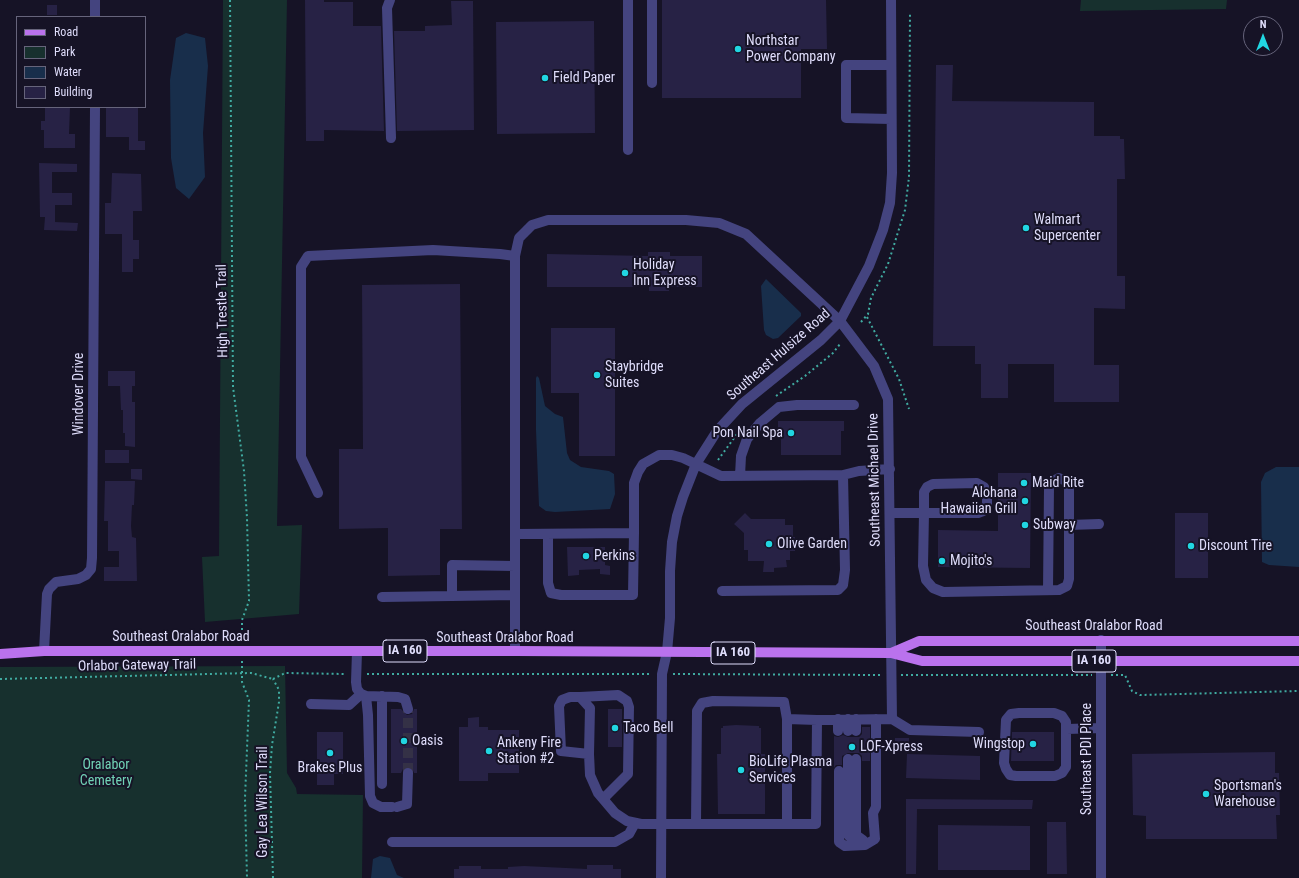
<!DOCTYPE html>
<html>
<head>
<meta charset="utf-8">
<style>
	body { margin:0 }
	#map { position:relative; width:1299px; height:878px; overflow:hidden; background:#161326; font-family:"Roboto Condensed",sans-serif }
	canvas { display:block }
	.legend { position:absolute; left:16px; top:16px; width:130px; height:92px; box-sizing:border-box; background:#161326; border:1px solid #66647b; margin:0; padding:5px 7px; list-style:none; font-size:12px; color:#dfddfb }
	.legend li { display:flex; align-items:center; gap:8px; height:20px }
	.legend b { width:20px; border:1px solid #66647b }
	.north { position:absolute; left:1243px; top:16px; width:40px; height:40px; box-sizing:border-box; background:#161326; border:1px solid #66647b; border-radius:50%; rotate:0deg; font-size:11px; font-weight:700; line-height:16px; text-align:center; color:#dfddfb }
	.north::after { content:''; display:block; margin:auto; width:14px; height:18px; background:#21d6e2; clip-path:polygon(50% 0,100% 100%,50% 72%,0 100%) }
</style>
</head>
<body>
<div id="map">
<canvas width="1299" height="878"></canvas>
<ul class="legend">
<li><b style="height:5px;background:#ba72ed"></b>Road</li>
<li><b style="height:11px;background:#17302e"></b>Park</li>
<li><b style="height:11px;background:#182e4b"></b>Water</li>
<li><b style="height:11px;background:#272245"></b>Building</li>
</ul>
<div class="north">N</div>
</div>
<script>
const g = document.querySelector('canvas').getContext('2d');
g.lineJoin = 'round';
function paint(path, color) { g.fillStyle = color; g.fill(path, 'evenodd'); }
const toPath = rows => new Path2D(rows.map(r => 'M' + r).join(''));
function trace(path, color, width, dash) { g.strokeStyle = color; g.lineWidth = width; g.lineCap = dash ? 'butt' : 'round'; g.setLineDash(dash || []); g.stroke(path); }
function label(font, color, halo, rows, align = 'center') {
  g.font = font + ' "Roboto Condensed",sans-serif'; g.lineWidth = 4; g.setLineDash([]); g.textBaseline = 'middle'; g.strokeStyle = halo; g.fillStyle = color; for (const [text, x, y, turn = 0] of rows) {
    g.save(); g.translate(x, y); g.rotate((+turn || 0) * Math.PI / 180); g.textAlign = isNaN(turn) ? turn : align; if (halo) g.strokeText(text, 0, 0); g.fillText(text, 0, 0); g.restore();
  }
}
const green = toPath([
	[223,0,287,0,277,526,302,525,299,614,205,622,202,557,219,556],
	[1081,0,1227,0,1226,9,1080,11],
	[285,666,287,773,296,788,297,794,363,795,362,878,0,878,0,667]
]);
const water = toPath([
	[186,33,205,38,208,66,203,133,205,177,189,199,176,188,171,158,170,80,176,38],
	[766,279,801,313,801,316,778,338,773,339,766,335,764,330,761,286],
	[537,376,539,378,545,406,555,414,563,417,567,453,570,460,581,467,609,471,614,474,615,494,610,509,555,512,546,511,539,506,536,430,536,378],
	[1276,467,1299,467,1299,567,1269,565,1262,562,1261,482,1265,473],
	[380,856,390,858,397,875,404,878,371,878,373,859]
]);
const building = toPath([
	[305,0,324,0,324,2,353,2,353,26,381,26,384,131,324,130,324,141,306,141],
	[662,0,826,0,827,49,801,49,801,98,662,98],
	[451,1,473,1,474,130,397,131,394,31,425,31,425,26,452,25],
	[47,5,57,5,57,15,47,15],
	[594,21,595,133,497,134,496,22],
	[936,65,953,65,952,101,1094,102,1094,136,1120,136,1120,139,1124,139,1125,179,1117,179,1117,276,1125,276,1125,309,1094,308,1094,365,1119,365,1119,402,1054,402,1054,364,1008,364,1008,398,981,398,981,364,975,364,975,346,933,346],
	[45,107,70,107,69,134,75,134,75,148,44,148,44,130,41,130,41,121,45,121],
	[106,107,138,107,138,141,145,141,145,150,129,150,129,137,106,137],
	[39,163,77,164,77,172,52,172,52,193,72,193,72,205,55,205,55,222,78,223,77,231,44,230,45,217,40,217],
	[112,173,141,174,142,211,133,211,133,240,139,240,139,259,133,259,133,272,122,272,122,234,105,234,105,203,111,203],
	[648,252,670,252,670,256,702,256,702,287,669,287,669,291,649,291,649,287,547,287,547,254,648,256],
	[460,284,462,529,440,529,440,575,388,576,388,528,339,529,339,449,363,449,362,285],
	[551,328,615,328,615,456,579,456,579,393,551,393],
	[108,371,135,371,135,386,132,386,132,402,135,402,135,447,125,446,125,433,123,433,123,410,121,410,120,386,108,386],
	[778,421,844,421,844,431,841,431,841,455,781,455,781,435,778,435],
	[105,450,129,450,129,463,105,463],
	[131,469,142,469,142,480,131,479],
	[998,473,1031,473,1030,568,938,567,938,530,998,531],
	[105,481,135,481,134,505,132,505,131,526,132,537,136,538,137,581,104,581,104,567,119,567,119,551,108,551,108,521,104,521],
	[745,513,751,519,785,519,785,525,793,525,793,537,795,537,795,551,790,551,790,560,786,560,787,567,774,568,774,572,763,572,764,561,748,561,748,550,744,550,744,533,734,524],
	[1175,513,1208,513,1208,578,1175,578],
	[567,547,605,547,605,565,610,566,610,575,600,574,600,569,579,570,579,575,568,576],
	[391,709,401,709,407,715,412,714,414,709,417,709,417,773,414,773,412,768,408,767,403,769,401,773,391,773],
	[608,709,622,709,622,747,608,747],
	[479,717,479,727,488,727,488,730,519,730,519,773,488,773,488,781,459,781,459,727,468,727,468,718],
	[736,725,759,726,759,728,761,728,761,754,765,754,765,814,718,814,717,754,721,754,721,728,723,728,723,726],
	[862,727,870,727,870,761,862,761,862,756,859,753,848,753,842,756,842,765,836,765,834,768,834,736,838,737,843,735,848,737,859,737,862,734],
	[317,732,343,732,343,774,334,774,334,785,317,785],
	[1012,732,1054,732,1054,761,1011,761],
	[895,738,909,738,909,750,895,750],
	[1275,752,1275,773,1279,773,1280,815,1276,815,1277,839,1146,839,1146,816,1133,815,1132,754],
	[907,754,980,756,980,780,906,778],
	[906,799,1033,800,1032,809,917,809,916,874,906,874],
	[1047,822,1066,822,1067,874,1047,874],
	[938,825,1030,826,1030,870,938,870],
	[587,865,613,865,613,869,621,869,621,878,454,878,454,869,459,869,459,866,481,866,481,869,508,869,508,867,524,866,587,869]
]);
const minorTunnel = toPath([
	[408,773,408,709]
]);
const path = toPath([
	[230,0,233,387,244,471,247,518,249,601,242,620,242,641],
	[867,317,899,379,909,409],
	[861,322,868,314,871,298,888,264,905,210,909,177,910,13],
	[776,396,805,376,833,353,840,344],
	[718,460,737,434],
	[242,661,242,682,249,700,245,798,247,878],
	[367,674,652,674],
	[673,674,882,675],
	[901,675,1092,675],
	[1111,675,1125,675,1132,691,1140,695,1299,691],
	[0,679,251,673,273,679],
	[273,679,285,673,346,674],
	[273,878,270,773,272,745,279,702,279,690,273,679]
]);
const minor = toPath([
	[390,0,387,8,391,138],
	[652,0,652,83],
	[95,17,95,0],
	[891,119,846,118,846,65,891,65],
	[628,150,628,0],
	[740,476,741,456,747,439,760,423,779,407,797,405,854,405],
	[318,493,301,457,301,267,308,256,433,250,500,254,515,256],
	[890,513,978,513,983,511,987,507,987,494,984,487,977,483,933,484,927,487,924,492,924,513,923,566,926,580,933,588,943,592,1059,590,1067,586,1069,579,1069,525,1099,524],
	[515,534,634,533,634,483,638,472,643,464,659,455,672,455,683,458,721,476,843,475,859,471,890,469],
	[548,534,548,583,551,593,561,595,633,595,634,533],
	[515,566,452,565,452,596,515,595],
	[1048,590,1049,487,1053,481,1059,478,1066,481,1069,487,1069,525],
	[722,591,838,590,843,585,845,570,843,475],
	[382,597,452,596],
	[44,651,47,594,49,589,56,582,78,579,86,575,91,569,92,558,95,107],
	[515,651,515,256,519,238,532,225,548,220,686,220,719,223,746,234,840,321,874,366,888,399,892,719,817,720],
	[357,652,356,682,357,689,361,694,366,696,398,697,405,699,408,709],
	[366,696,368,715,370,796,373,803,381,807,392,807],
	[382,696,382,784],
	[580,697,618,695,627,701,629,707,628,774,603,799],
	[311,704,349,705,361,694],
	[1019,713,1054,713,1062,716,1066,722,1066,767,1062,773,1055,776,1016,776,1010,775,1006,769,1004,763,1006,720,1011,714,1019,713],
	[838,719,838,731],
	[848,719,848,731],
	[856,719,856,731],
	[892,719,910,730,979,732],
	[1067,729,1101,728],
	[589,754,590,708,580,697,570,697,562,700,559,706,561,751,589,754,590,775,598,793,615,813,627,821,641,824,816,824,817,720,787,719,784,702,713,701,702,703,697,711,696,824],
	[848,759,848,835,853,840,862,840],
	[856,759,856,835,863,840],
	[839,771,839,842,845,846,865,845,875,839,873,813,876,807,876,719],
	[397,807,407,804,408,773],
	[787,824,787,719],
	[392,842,615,842,629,834,635,823],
	[661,878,662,674,667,652,670,618,670,571,672,542,677,516,683,497,696,464,717,431,742,404,821,340,840,321,869,266,883,230,890,203,892,173,891,0],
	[1101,878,1101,640]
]);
const major = toPath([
	[891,653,919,641,1299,641],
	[0,654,44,651,515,651,891,653,922,661,1299,661]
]);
const markers = [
	[738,49,4,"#21d6e2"],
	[545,78,4,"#21d6e2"],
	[1026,228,4,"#21d6e2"],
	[625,273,4,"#21d6e2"],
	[597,375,4,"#21d6e2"],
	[791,433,4,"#21d6e2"],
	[1024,483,4,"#21d6e2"],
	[1025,501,4,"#21d6e2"],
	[1025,525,4,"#21d6e2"],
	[769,544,4,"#21d6e2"],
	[1191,546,4,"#21d6e2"],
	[586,556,4,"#21d6e2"],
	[942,561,4,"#21d6e2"],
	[615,728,4,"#21d6e2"],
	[404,741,4,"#21d6e2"],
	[1033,744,4,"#21d6e2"],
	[852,747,4,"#21d6e2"],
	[489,751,4,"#21d6e2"],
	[330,753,4,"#21d6e2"],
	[741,770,4,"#21d6e2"],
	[1206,794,4,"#21d6e2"]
];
const shields = [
	[405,651,44],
	[733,653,44],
	[1094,661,44]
];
const shieldNames = [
	["IA 160",405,651],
	["IA 160",733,653],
	["IA 160",1094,661]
];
const poiNames = [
	["Northstar",746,41],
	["Power Company",746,57],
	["Field Paper",553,78],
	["Walmart",1034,220],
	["Supercenter",1034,236],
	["Holiday",633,265],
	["Inn Express",633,281],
	["Staybridge",605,367],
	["Suites",605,383],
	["Pon Nail Spa",783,433,"right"],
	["Maid Rite",1032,483],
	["Alohana",1017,493,"right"],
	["Hawaiian Grill",1017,509,"right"],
	["Subway",1033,525],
	["Olive Garden",777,544],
	["Discount Tire",1199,546],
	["Perkins",594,556],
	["Mojito's",950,561],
	["Taco Bell",623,728],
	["Oasis",412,741],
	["Ankeny Fire",497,743],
	["Station #2",497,759],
	["Wingstop",1025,744,"right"],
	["LOF-Xpress",860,747],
	["BioLife Plasma",749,762],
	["Services",749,778],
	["Brakes Plus",330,768,"center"],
	["Sportsman's",1214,786],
	["Warehouse",1214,802]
];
const streetNames = [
	["High Trestle Trail",223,311,-91],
	["Southeast Hulsize Road",779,355,-41],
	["Windover Drive",79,394,-90],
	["Southeast Michael Drive",875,480,-91],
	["Southeast Oralabor Road",1094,626],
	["Southeast Oralabor Road",181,637],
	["Southeast Oralabor Road",505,638],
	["Orlabor Gateway Trail",137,666,-1],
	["Southeast PDI Place",1087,759,-90],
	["Gay Lea Wilson Trail",263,802,-90]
];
const parkNames = [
	["Oralabor",106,765],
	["Cemetery",106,781]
];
paint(green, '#17302e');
paint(water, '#182e4b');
paint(building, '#272245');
trace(minorTunnel, '#343146', 10, [10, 5]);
trace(path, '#40aba1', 2, [2, 3]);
trace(minor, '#44447f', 10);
trace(major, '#ba72ed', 10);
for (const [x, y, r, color] of markers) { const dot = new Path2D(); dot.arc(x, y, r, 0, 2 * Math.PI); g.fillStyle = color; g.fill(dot); trace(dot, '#161326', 1.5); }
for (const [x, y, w] of shields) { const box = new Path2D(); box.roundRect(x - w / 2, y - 11, w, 22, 3); g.fillStyle = '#161326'; g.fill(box); trace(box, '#dfddfb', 1); }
label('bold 13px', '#dfddfb', null, shieldNames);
label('14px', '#dfddfb', '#161326', poiNames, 'left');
label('14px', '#dfddfb', '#161326', streetNames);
label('14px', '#71d2b6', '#161326', parkNames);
</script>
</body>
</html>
